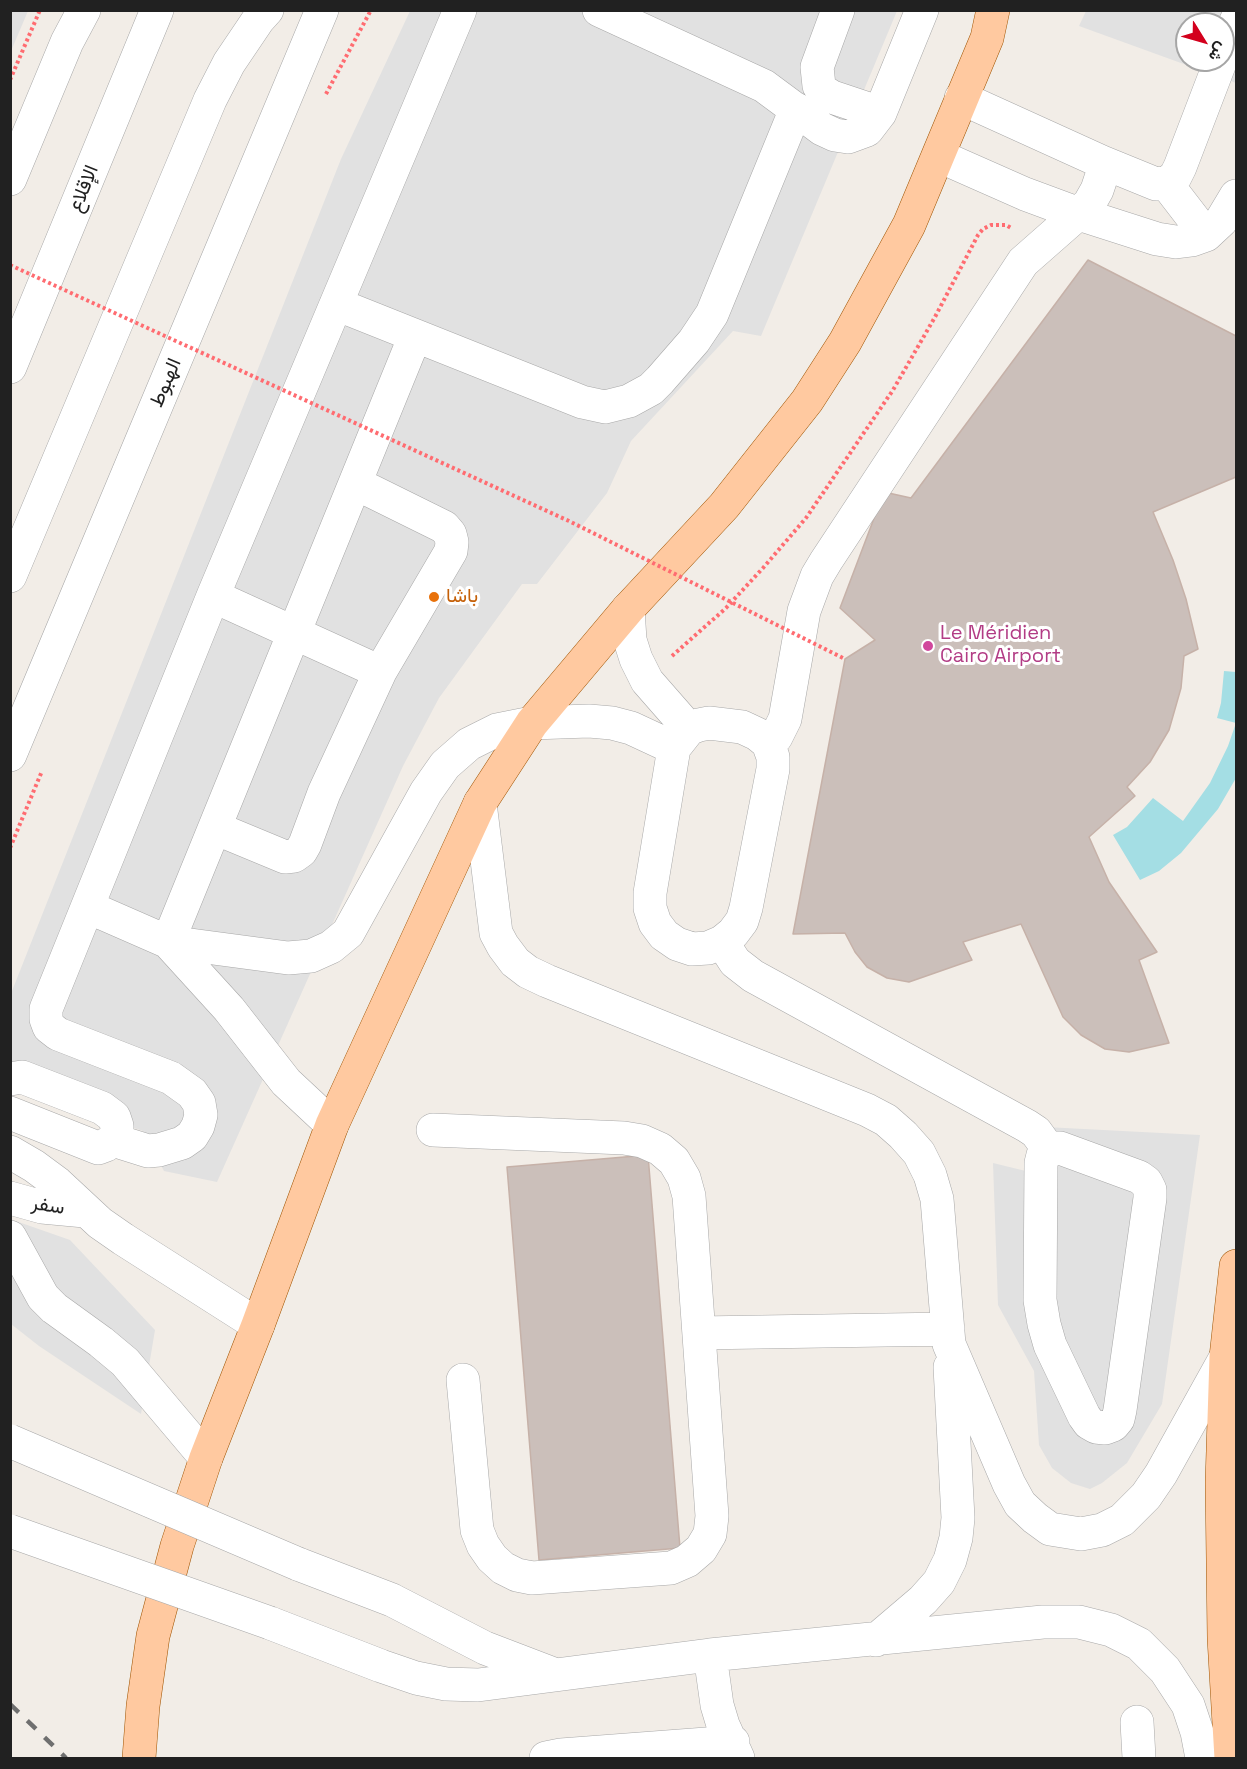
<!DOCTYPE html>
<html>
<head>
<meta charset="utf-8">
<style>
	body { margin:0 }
	#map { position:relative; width:1247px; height:1769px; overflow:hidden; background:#f2ede7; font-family:"Space Grotesk",Vazirmatn,sans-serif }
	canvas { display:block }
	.frame { position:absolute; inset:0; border:12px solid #212121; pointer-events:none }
	.north { position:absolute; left:1175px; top:12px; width:60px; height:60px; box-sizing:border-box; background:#fff; border:2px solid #a6a6a6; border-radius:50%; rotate:127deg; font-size:16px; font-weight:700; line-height:24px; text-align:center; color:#212121 }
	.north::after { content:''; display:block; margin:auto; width:21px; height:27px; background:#d3001d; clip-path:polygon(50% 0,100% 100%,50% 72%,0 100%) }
</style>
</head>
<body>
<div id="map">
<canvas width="1247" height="1769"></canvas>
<div class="frame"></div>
<div class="north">ش</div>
</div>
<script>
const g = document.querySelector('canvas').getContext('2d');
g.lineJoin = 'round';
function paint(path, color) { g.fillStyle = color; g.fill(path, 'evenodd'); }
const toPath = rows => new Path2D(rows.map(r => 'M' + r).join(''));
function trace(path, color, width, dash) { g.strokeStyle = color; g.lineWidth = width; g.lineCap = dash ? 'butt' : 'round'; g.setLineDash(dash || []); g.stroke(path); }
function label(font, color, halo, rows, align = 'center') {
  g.font = font + ' "Space Grotesk",Vazirmatn,sans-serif'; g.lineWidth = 6; g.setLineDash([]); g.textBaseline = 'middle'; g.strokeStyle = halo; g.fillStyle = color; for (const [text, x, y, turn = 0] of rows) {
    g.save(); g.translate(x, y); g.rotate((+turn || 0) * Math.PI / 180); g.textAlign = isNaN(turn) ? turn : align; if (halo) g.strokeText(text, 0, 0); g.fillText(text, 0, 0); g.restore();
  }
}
const parking = toPath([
	[11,10,28,11,11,51,10,11],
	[410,11,897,11,761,336,733,331,631,441,607,493,537,584,522,584,439,698,403,766,217,1182,164,1171,143,1131,29,1093,11,1067,10,996,341,159],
	[1086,11,1236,11,1236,83,1079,26],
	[1187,24,1223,24,1223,60,1187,60],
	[1045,1127,1200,1135,1162,1404,1127,1463,1102,1483,1090,1489,1071,1483,1052,1468,1039,1445,1034,1371,998,1305,993,1163,1042,1175],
	[10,1219,70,1240,155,1330,141,1414,39,1346,11,1324]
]);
const water = toPath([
	[1224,671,1236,672,1236,778,1218,809,1181,853,1159,871,1140,880,1113,835,1127,827,1153,798,1183,821,1210,783,1228,746,1236,723,1217,718,1221,703]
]);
const building = toPath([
	[1088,260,1236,336,1236,477,1153,512,1173,560,1186,599,1198,649,1184,656,1181,688,1169,730,1150,762,1127,787,1135,796,1089,837,1109,882,1157,952,1139,960,1169,1043,1129,1052,1105,1049,1081,1035,1063,1017,1021,924,963,942,972,960,909,982,887,978,867,967,855,952,845,933,793,934,845,659,875,640,840,608,884,492,911,498,1088,260],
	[648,1155,680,1548,539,1560,507,1167,648,1155]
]);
const path = toPath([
	[10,80,40,10],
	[326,94,371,10],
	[672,656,726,608,763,568,806,518,893,390,935,317,978,235,983,229,991,225,1006,225,1011,228],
	[10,848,42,771]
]);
const minor = toPath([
	[599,10,764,86,822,129,835,135,848,137,867,130,880,113,922,10],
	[838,10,817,67,819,86,824,92,832,97,880,113],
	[1223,56,1236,21],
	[961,98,1102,162,1156,184,1166,183,1175,177,1180,167,1221,60],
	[939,156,1025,194,1079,214,1157,239,1176,242,1192,240,1206,235,1221,221,1236,196],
	[10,179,67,42,84,10],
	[1166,183,1206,235],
	[336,304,582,402,605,407,629,401,651,389,660,380,694,341,712,314,796,109],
	[10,367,157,10],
	[10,576,210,100,229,63,258,20,267,10],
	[213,596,380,672],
	[628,609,630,640,636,659,647,681,689,729],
	[709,723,742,727,757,734,768,743,773,757,773,769,746,908,742,921,733,933,722,942,708,948,692,949,677,944,664,935,655,923,650,908,650,893,674,748,689,729,699,725,709,723],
	[768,743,776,737,785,719,804,611,817,576,826,561,1023,262,1089,204,1097,190,1102,175,1102,162],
	[10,755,322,10],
	[480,803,496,933,503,946,515,962,528,972,547,981,867,1110,886,1120,903,1135,919,1153,930,1175,937,1199,949,1344,1009,1484,1020,1504,1035,1518,1050,1529,1081,1534,1102,1530,1122,1520,1146,1496,1161,1474,1226,1357],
	[215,828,285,857,294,856,301,851,305,844,324,793,380,672,451,551,452,542,450,534,444,527,355,483],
	[88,907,168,942,288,958,311,956,331,947,348,933,426,792,445,765,469,744,497,730,532,723,589,721,612,723,631,728,674,748],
	[168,942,415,336],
	[168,942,229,1009,286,1082,332,1125],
	[722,942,735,962,753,976,1027,1126,1036,1132,1049,1150],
	[10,1079,22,1077,102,1108,114,1117,117,1126,117,1133,113,1140,106,1145,98,1148,10,1113],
	[433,1130,624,1138,642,1141,660,1149,674,1161,684,1178,689,1196,712,1516,710,1534,701,1549,687,1561,671,1568,532,1578,517,1575,503,1568,492,1558,483,1545,477,1530,463,1380],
	[113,1140,148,1151,159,1150,182,1143,192,1136,198,1126,201,1115,199,1103,192,1093,171,1078,58,1034,49,1027,46,1019,46,1009,213,596,460,10],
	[1055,1148,1060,1148,1139,1177,1146,1182,1150,1190,1150,1198,1120,1410,1118,1419,1113,1425,1105,1428,1096,1427,1089,1423,1084,1416,1050,1345,1044,1324,1040,1300,1041,1163,1043,1155,1055,1148],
	[10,1152,34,1166,57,1183,100,1223,123,1239,258,1325],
	[10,1198,42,1207,85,1211],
	[10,1237,43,1297,54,1308,101,1342,125,1362,206,1458],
	[699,1333,948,1329],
	[298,1564,392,1600,485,1648,553,1674],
	[270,1623,381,1666,416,1678,446,1684,478,1685,710,1655,1043,1622,1079,1622,1111,1630,1139,1644,1165,1670,1188,1705,1197,1732,1202,1758],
	[876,1640,923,1600,939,1582,950,1560,956,1538,958,1518,950,1367],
	[710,1655,717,1705,723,1725,738,1758],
	[1137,1722,1139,1758],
	[546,1758,561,1755,733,1742]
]);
const major = toPath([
	[139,1758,143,1706,153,1636,177,1546,206,1458,258,1325,332,1125,480,803,532,723,628,609,724,506,807,401,845,342,909,225,987,38,993,10],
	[1231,1758,1224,1638,1222,1482,1226,1357,1236,1266]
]);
const rail = toPath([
	[10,1704,66,1758]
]);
const pathBridge = toPath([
	[10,265,569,521,845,659]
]);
const minorBridge = toPath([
	[10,1441,298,1564],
	[10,1531,270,1623]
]);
const markers = [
	[434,597,6,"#e8710a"],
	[928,646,6,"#d1479c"]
];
const streetNames = [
	["الإقلاع",84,189,-68],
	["الهبوط",166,383,-67],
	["سفر",48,1206,9]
];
const foodNames = [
	["باشا",446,597]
];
const hotelNames = [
	["Le Méridien",940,634],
	["Cairo Airport",940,657]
];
paint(parking, '#e1e1e1');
paint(water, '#a4dee4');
paint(building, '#cbbfba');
trace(building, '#c6b1a8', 1.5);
trace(minor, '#a8a8a8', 34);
trace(major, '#9f5400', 34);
trace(path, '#ff6c71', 4, [3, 3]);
trace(minor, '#fff', 33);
trace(major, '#ffc9a0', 33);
trace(rail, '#6f6f6f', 4.5, [12, 12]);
trace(minorBridge, '#a8a8a8', 34, []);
trace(pathBridge, '#ff6c71', 4, [3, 3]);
trace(minorBridge, '#fff', 33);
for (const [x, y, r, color] of markers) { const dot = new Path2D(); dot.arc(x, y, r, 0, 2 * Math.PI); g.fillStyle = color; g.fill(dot); trace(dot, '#fff', 2); }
label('20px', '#212121', '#fff', streetNames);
label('20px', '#c56008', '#fff', foodNames, 'left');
label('20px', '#b23c85', '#fff', hotelNames, 'left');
</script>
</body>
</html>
